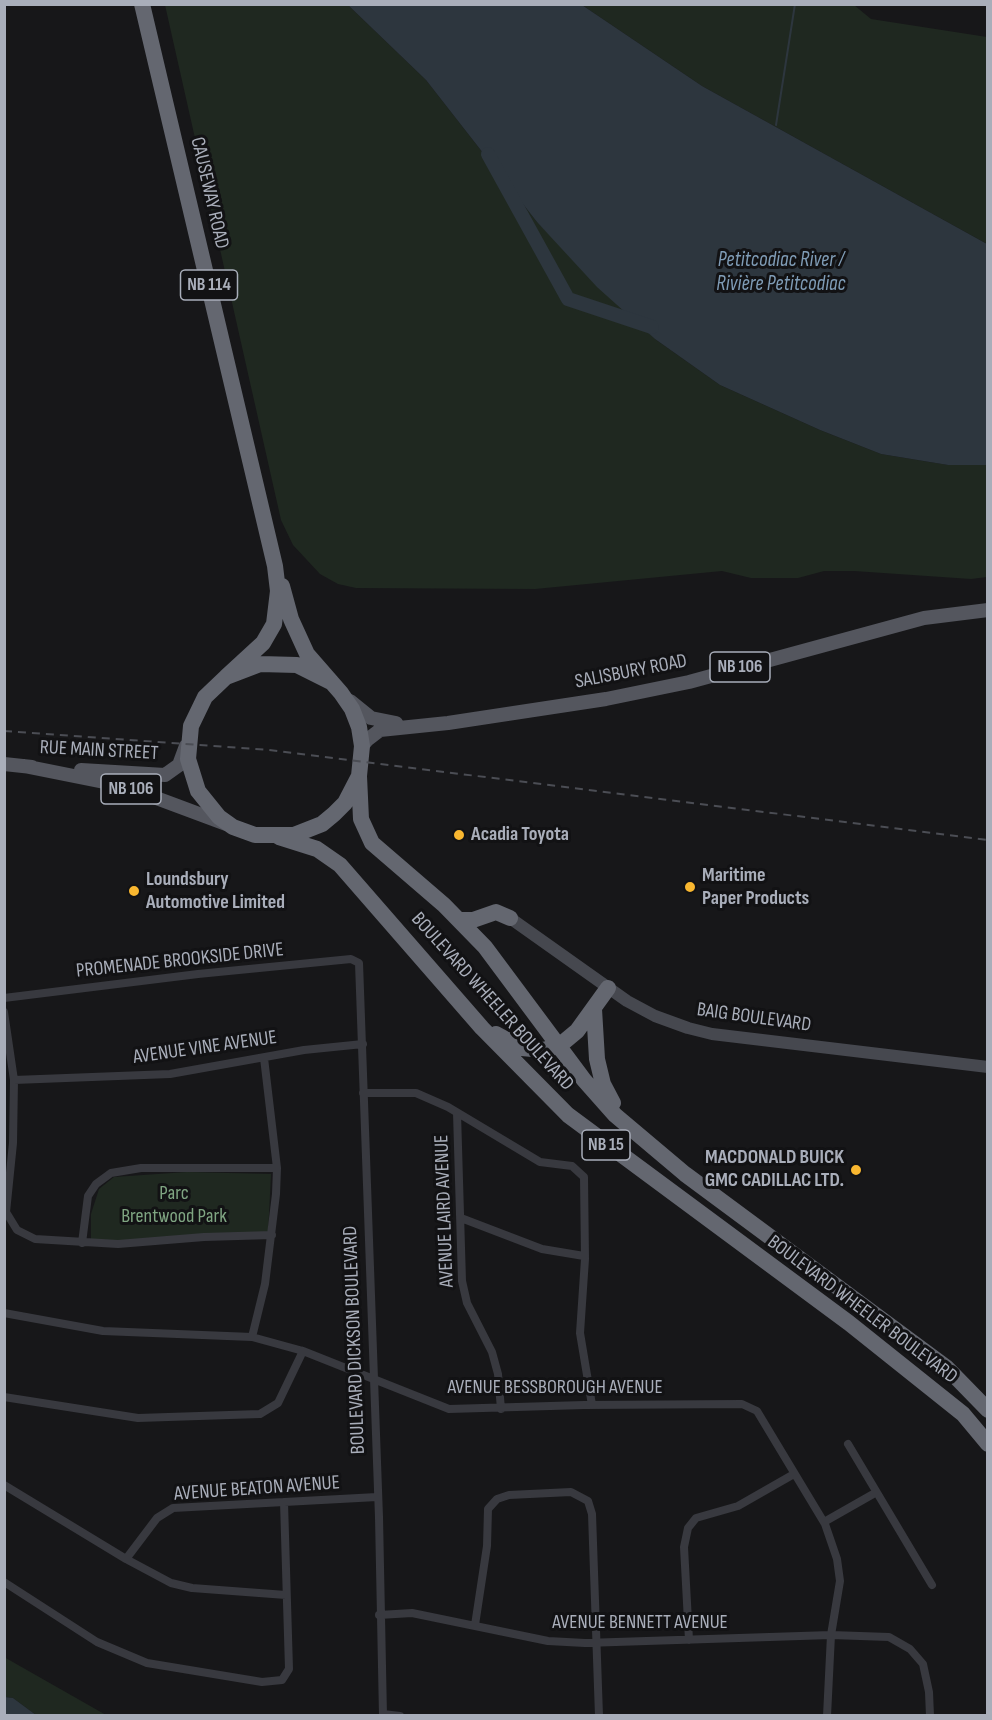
<!DOCTYPE html>
<html>
<head>
<meta charset="utf-8">
<style>
	body { margin:0 }
	#map { position:relative; width:992px; height:1720px; overflow:hidden; background:#171719; font-family:"Sofia Sans Condensed",sans-serif }
	canvas { display:block }
	.frame { position:absolute; inset:0; border:6px solid #a9aeba; pointer-events:none }
</style>
</head>
<body>
<div id="map">
<canvas width="992" height="1720"></canvas>
<div class="frame"></div>
</div>
<script>
const g = document.querySelector('canvas').getContext('2d');
g.lineJoin = 'round';
function paint(path, color) { g.fillStyle = color; g.fill(path, 'evenodd'); }
const toPath = rows => new Path2D(rows.map(r => 'M' + r).join(''));
function trace(path, color, width, dash) { g.strokeStyle = color; g.lineWidth = width; g.lineCap = dash ? 'butt' : 'round'; g.setLineDash(dash || []); g.stroke(path); }
function label(font, color, halo, rows, align = 'center') {
  g.font = font + ' "Sofia Sans Condensed",sans-serif'; g.lineWidth = 6; g.setLineDash([]); g.textBaseline = 'middle'; g.strokeStyle = halo; g.fillStyle = color; for (const [text, x, y, turn = 0] of rows) {
    g.save(); g.translate(x, y); g.rotate((+turn || 0) * Math.PI / 180); g.textAlign = isNaN(turn) ? turn : align; if (halo) g.strokeText(text, 0, 0); g.fillText(text, 0, 0); g.restore();
  }
}
const green = toPath([
	[165,5,348,5,426,80,537,222,655,339,720,385,820,430,881,454,948,465,987,465,987,577,971,579,854,571,824,571,798,578,751,578,722,571,535,589,356,588,338,584,320,574,293,545,281,520],
	[582,5,854,5,871,19,987,37,987,244,702,86],
	[187,1172,271,1174,268,1234,91,1243,91,1214,99,1189,114,1177],
	[4,1657,106,1715,36,1715,13,1698,5,1697]
]);
const water = toPath([
	[348,5,582,5,702,86,987,244,987,465,948,465,881,454,820,430,720,385,655,339,597,287,537,222,426,80],
	[5,1697,13,1698,36,1715,5,1715]
]);
const stream = toPath([
	[776,125,795,4]
]);
const river = toPath([
	[488,154,568,299,652,327]
]);
const street = toPath([
	[4,998,198,974,351,959,359,963,379,1517,383,1716],
	[4,1012,14,1080,13,1143,6,1212,17,1230,35,1239,118,1244,204,1237,272,1235],
	[14,1080,170,1074,304,1050,363,1044],
	[363,1093,416,1093,448,1107,540,1162,572,1166,584,1177,585,1259,580,1333,592,1405],
	[457,1113,462,1281,467,1303,492,1352,498,1374,501,1409],
	[461,1218,542,1249,584,1256],
	[82,1243,88,1196,96,1184,111,1173,141,1168,277,1168],
	[4,1313,103,1331,252,1337,303,1351,449,1409,584,1405,742,1404,757,1411,825,1524,837,1559,840,1581,831,1635,827,1716],
	[252,1337,265,1284,276,1194,277,1168,264,1058],
	[4,1397,138,1418,260,1414,278,1403,303,1351],
	[848,1444,932,1585],
	[4,1485,126,1559,171,1583,192,1588,286,1595],
	[824,1522,875,1493],
	[126,1559,157,1518,173,1508,377,1497],
	[4,1582,97,1642,147,1663,262,1682,282,1680,289,1669,284,1502],
	[379,1615,412,1613,548,1641,585,1643,831,1635,889,1637,910,1649,923,1664,929,1692,930,1716],
	[475,1625,487,1546,488,1509,497,1499,509,1495,571,1492,588,1501,592,1514,599,1716],
	[689,1640,684,1547,688,1528,696,1518,738,1506,794,1474],
	[383,1714,400,1716]
]);
const secondary = toPath([
	[510,918,627,1001,655,1016,688,1028,712,1034,988,1067]
]);
const primary = toPath([
	[350,701,371,718,396,723],
	[362,746,367,740,380,730,448,723,606,699,689,682,924,618,988,610],
	[4,764,32,767],
	[24,766,124,786,226,824],
	[81,770,165,775,179,765,186,746]
]);
const highway = toPath([
	[142,4,275,566,278,591,274,624,263,643,226,677],
	[282,586,291,619,307,654,341,693,352,709,359,727,362,746,359,776,345,803,334,814,322,824,294,835,255,835,233,827,219,817,198,791,188,759,191,726,205,697,226,677,260,664,297,665,331,682],
	[359,776,361,819,372,843,444,905,485,947,584,1080,615,1115,685,1174,947,1368,988,1410],
	[279,837,317,849,340,865,482,1028,568,1115,849,1323,963,1414,988,1444],
	[460,920,473,920,496,912,510,918],
	[594,1009,597,1059,603,1084,613,1103],
	[496,1034,522,1048,543,1050,559,1046,577,1031,608,988]
]);
const rail = toPath([
	[4,731,269,750,988,840]
]);
const markers = [
	[459,835,6,"#f9b730"],
	[690,887,6,"#f9b730"],
	[134,891,6,"#f9b730"],
	[856,1170,6,"#f9b730"]
];
const shields = [
	[209,285,57],
	[740,667,60],
	[131,789,60],
	[606,1145,48]
];
const shieldNames = [
	["NB 114",209,285],
	["NB 106",740,667],
	["NB 106",131,789],
	["NB 15",606,1145]
];
const streetNames = [
	["CAUSEWAY ROAD",209,193,77],
	["SALISBURY ROAD",631,672,-11],
	["RUE MAIN STREET",99,751,3],
	["PROMENADE BROOKSIDE DRIVE",180,961,-6],
	["BOULEVARD WHEELER BOULEVARD",492,1002,48],
	["BAIG BOULEVARD",754,1018,8],
	["AVENUE VINE AVENUE",205,1048,-8],
	["AVENUE LAIRD AVENUE",445,1211,-92],
	["BOULEVARD WHEELER BOULEVARD",862,1310,37],
	["BOULEVARD DICKSON BOULEVARD",355,1340,-92],
	["AVENUE BESSBOROUGH AVENUE",555,1388],
	["AVENUE BEATON AVENUE",257,1489,-4],
	["AVENUE BENNETT AVENUE",640,1623]
];
const poiNames = [
	["Acadia Toyota",471,835],
	["Maritime",702,876],
	["Paper Products",702,899],
	["Loundsbury",146,880],
	["Automotive Limited",146,903],
	["MACDONALD BUICK",844,1158,"right"],
	["GMC CADILLAC LTD.",844,1181,"right"]
];
const parkNames = [
	["Parc",174,1194],
	["Brentwood Park",174,1217]
];
const waterNames = [
	["Petitcodiac River /",781,261],
	["Rivière Petitcodiac",781,285]
];
paint(green, '#1f2820');
paint(water, '#2d363e');
trace(stream, '#2d363e', 2);
trace(river, '#2d363e', 14);
trace(street, '#38393f', 8);
trace(secondary, '#46484f', 12);
trace(primary, '#54565e', 14);
trace(highway, '#646770', 16);
trace(rail, '#4b4d54', 2, [8, 6]);
for (const [x, y, r, color] of markers) { const dot = new Path2D(); dot.arc(x, y, r, 0, 2 * Math.PI); g.fillStyle = color; g.fill(dot); trace(dot, '#121214', 2); }
for (const [x, y, w] of shields) { const box = new Path2D(); box.roundRect(x - w / 2, y - 15, w, 30, 4.5); g.fillStyle = '#121214'; g.fill(box); trace(box, '#a9aeba', 1.5); }
label('bold 18px', '#a9aeba', null, shieldNames);
label('20px', '#a9aeba', '#121214', streetNames);
label('bold 20px', '#a9aeba', '#121214', poiNames, 'left');
label('20px', '#7fa582', '#121214', parkNames);
label('italic 21px', '#7f9cb6', '#121214', waterNames);
</script>
</body>
</html>
